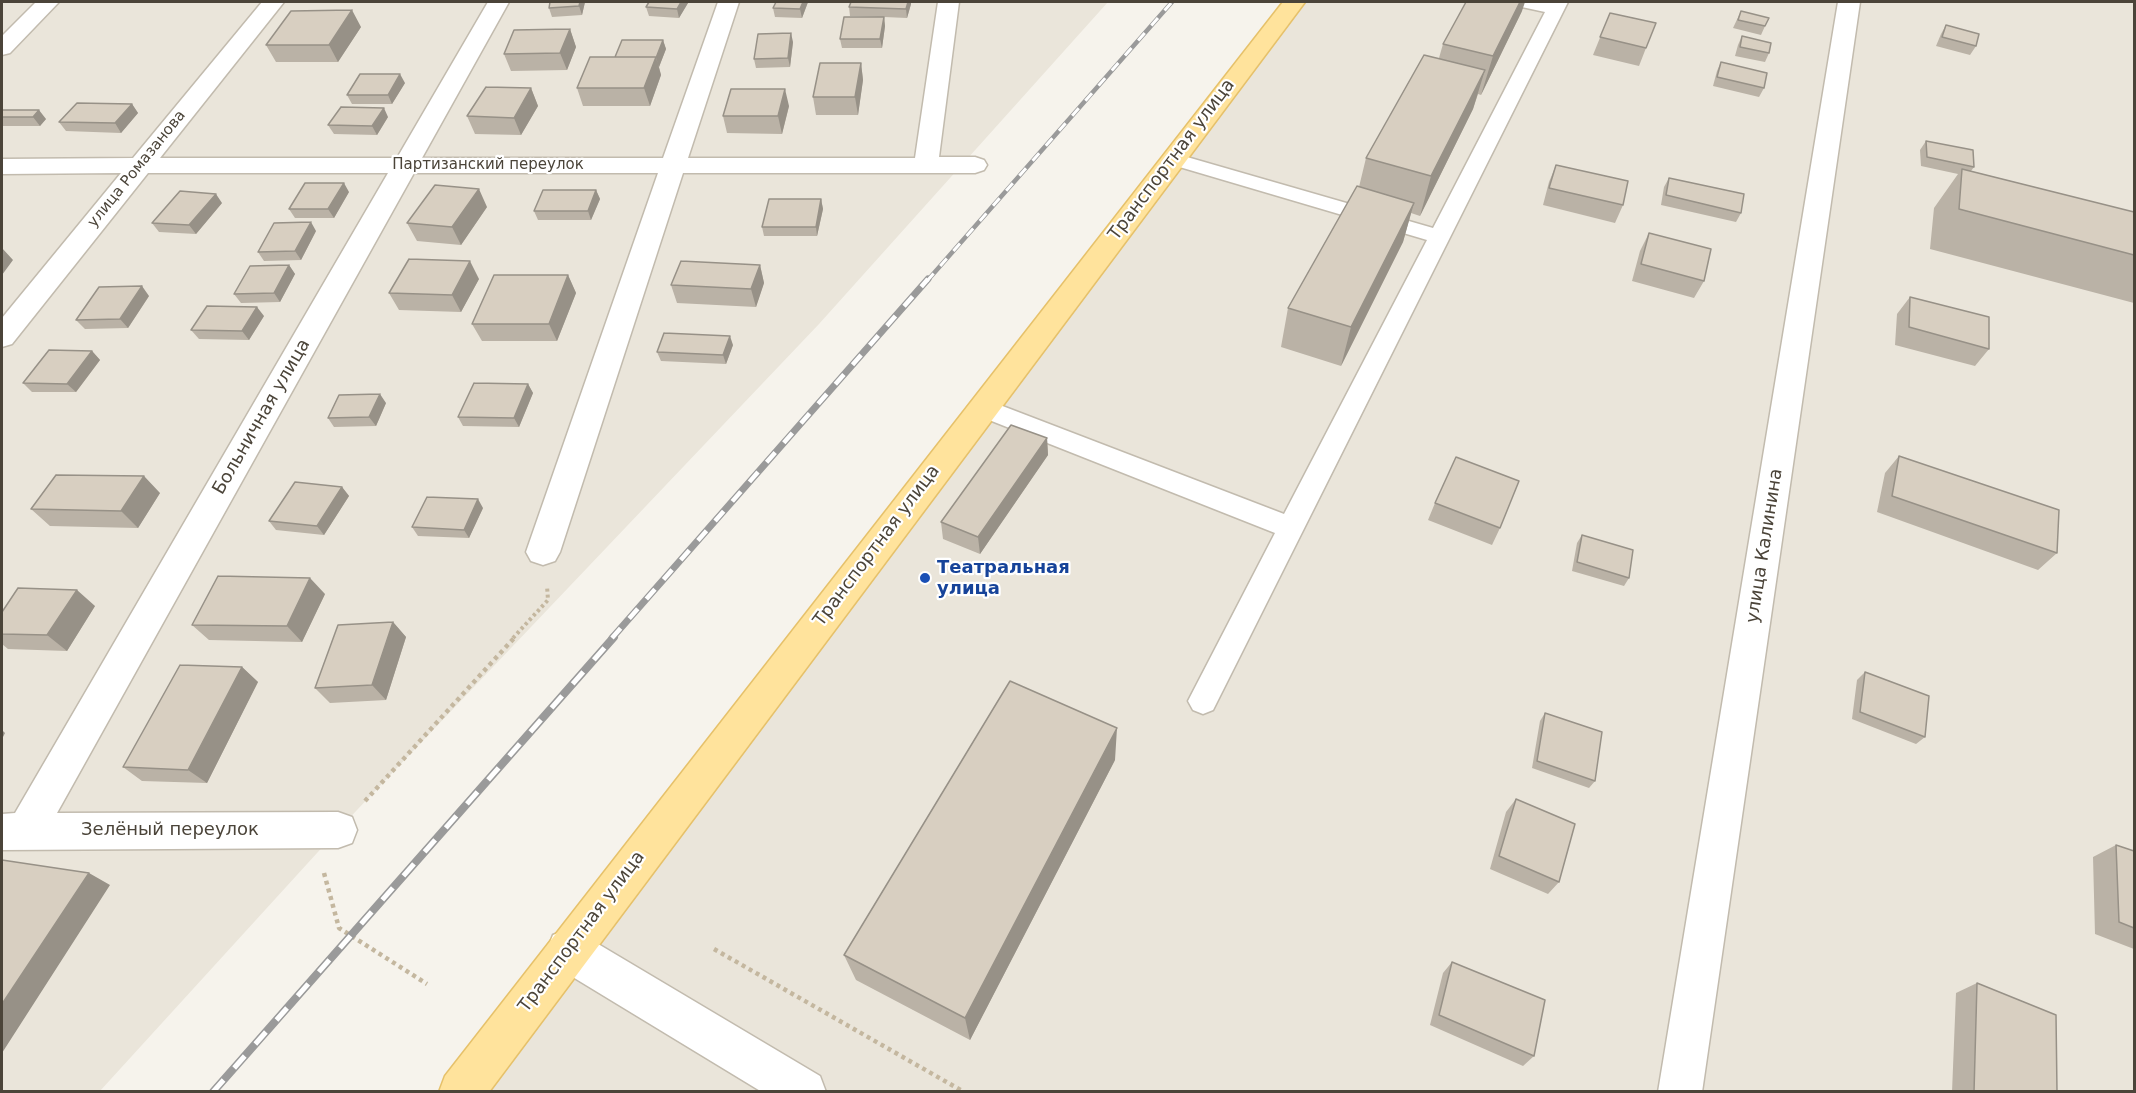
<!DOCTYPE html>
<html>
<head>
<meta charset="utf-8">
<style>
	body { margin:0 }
	#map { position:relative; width:2136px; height:1093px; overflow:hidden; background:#f6f3ec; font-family:"DejaVu Sans",sans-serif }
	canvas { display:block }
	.frame { position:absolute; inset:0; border:3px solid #4b4439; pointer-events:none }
</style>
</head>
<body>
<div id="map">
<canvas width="2136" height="1093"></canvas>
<div class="frame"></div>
</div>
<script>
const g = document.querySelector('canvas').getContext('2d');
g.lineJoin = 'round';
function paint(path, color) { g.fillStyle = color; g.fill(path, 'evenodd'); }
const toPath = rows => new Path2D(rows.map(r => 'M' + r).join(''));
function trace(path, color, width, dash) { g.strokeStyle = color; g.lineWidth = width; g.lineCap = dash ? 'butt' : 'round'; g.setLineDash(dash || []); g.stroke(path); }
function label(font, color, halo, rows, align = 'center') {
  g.font = font + ' "DejaVu Sans",sans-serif'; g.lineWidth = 4.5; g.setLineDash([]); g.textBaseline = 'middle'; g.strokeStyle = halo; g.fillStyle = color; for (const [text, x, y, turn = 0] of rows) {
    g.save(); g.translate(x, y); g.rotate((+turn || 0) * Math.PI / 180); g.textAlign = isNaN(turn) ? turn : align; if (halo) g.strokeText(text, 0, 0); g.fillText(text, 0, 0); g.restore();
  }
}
const residential = toPath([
	[2,2,1108,2,819,324,338,830,100,1091,2,1092],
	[1294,2,2134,2,2134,1091,461,1092]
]);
const pathFar1 = toPath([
	[513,638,548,600,547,586]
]);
const path = toPath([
	[365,801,515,637],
	[324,873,339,928,427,984],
	[714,949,964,1092]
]);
const lane = toPath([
	[1515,2,1568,2,1213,710,1203,714,1193,710,1188,701,1275,533,974,414,971,408,974,402,983,399,992,402,1284,514,1427,240,1166,163,1163,159,1166,155,1173,153,1180,155,1433,228,1545,12,1517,6,1515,2]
]);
const street = toPath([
	[36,2,59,2,10,53,2,55,2,36,36,2],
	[262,2,284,2,160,158,397,158,488,2,509,2,422,158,663,158,718,2,739,2,688,158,915,158,938,2,959,2,939,157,975,157,984,160,987,165,984,170,975,173,683,173,560,552,555,561,543,565,531,561,526,552,658,173,414,173,57,813,338,812,352,817,357,830,352,843,338,848,2,850,2,814,15,813,388,173,148,173,12,344,2,347,2,318,121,173,2,174,2,159,133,158,262,2],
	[1838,2,1860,2,1702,1092,1658,1092,1838,2],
	[568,929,583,935,820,1076,826,1092,762,1092,553,965,547,950,553,935,568,929]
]);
const primary = toPath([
	[1283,2,1305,2,489,1092,439,1092,445,1076,1283,2]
]);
const railFar2 = toPath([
	[927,281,1172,2]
]);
const railFar1 = toPath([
	[612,638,928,279]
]);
const rail = toPath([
	[213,1092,614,637]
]);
const wall = toPath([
	[585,2,582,15,552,17,549,8],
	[649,2,687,2,688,3,679,18,649,16,646,7],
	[808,2,802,18,775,17,773,8],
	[911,4,907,18,884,17,885,26,882,48,842,48,840,39,881,17,850,16,849,7],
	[1522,11,1481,95,1478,94,1473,109,1420,216,1411,213,1403,242,1341,366,1281,347,1288,308,1359,187,1366,158,1439,58,1443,44],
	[1741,11,1765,26,1761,35,1733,28],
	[1610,13,1646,48,1639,66,1593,55],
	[1946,25,1976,46,1970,55,1936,46,1941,34],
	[361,27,338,62,276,62,266,45],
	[570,29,576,47,567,70,511,71,504,54],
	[1742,36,1769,53,1765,62,1735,56,1738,45],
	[663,40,666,49,659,67,661,75,650,106,583,106,577,88,615,57],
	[793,42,790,67,756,68,754,59],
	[1721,62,1764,88,1759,97,1713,86,1717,71],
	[861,63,863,80,858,115,816,115,813,97],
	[405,83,392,104,352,104,347,95],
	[531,88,538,106,521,135,475,134,467,116],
	[132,104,138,113,121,133,66,131,59,122],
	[789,106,782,134,727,133,723,116],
	[2,110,46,119,40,126,2,126],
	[388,117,377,135,334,134,328,125],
	[1926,141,1974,167,1971,171,2134,212,2134,303,1930,249,1934,208,1958,174,1921,166,1920,150],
	[1556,165,1623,205,1615,223,1543,205,1549,182],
	[1669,178,1741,213,1736,222,1661,205,1664,187],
	[596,190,600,199,591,220,538,220,534,211],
	[349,192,334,218,295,218,289,209],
	[821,199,823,209,817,236,764,236,762,227],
	[222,203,196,234,159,232,152,223],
	[487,207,461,245,417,241,407,223],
	[316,231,301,260,264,261,258,252],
	[1649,233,1704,281,1694,298,1632,281,1640,251],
	[289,265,295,274,280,302,241,303,234,294],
	[760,265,764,283,756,307,677,303,671,285],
	[568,275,576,293,557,341,482,341,472,324],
	[479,279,461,312,399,310,389,293],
	[149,296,128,328,85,329,76,320],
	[1910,297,1989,349,1975,366,1895,345,1897,314],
	[264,316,249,340,199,339,191,330],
	[733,345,726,364,661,361,657,352],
	[92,351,100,360,76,392,32,392,23,383],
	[528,384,533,393,519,427,463,426,458,417],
	[386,403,376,426,334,427,328,418],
	[1047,438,1048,455,980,554,943,539,941,522],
	[1899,456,2057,553,2038,570,1877,512,1885,473],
	[342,487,349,496,324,535,276,530,269,521],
	[160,493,138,528,50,526,31,509],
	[1435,503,1500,528,1492,545,1428,520],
	[483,508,469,538,418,536,412,527],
	[1582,535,1629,578,1624,586,1572,571,1577,543],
	[325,594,302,642,209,640,192,625],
	[95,606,67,651,8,649,2,644,2,612],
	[393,622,406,637,386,700,330,703,315,688],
	[242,667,258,682,207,783,142,781,123,767],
	[1865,672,1925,737,1916,744,1852,719,1857,680],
	[1545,713,1595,781,1589,788,1532,768,1540,721],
	[1115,760,970,1040,856,980,844,955],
	[1516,799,1559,882,1548,894,1490,869,1506,812],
	[2116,845,2134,851,2134,949,2095,934,2093,857],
	[1452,962,1534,1056,1523,1066,1430,1025,1443,973],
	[1977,983,2057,1092,1952,1092,1956,993]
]);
const shadedWall = toPath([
	[580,2,585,2,582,15,579,6],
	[681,2,687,2,688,3,679,18,677,9],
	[803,2,808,2,802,18,800,9],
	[908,2,911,2,911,4,907,18,906,9],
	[1520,2,1525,2,1522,11,1481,95,1493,56],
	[352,10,361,27,338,62,329,45],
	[884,17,885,26,882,48,880,39],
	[570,29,576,47,567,70,560,53],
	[791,33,793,42,790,67,788,58],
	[663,40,666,49,659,67,656,58],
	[656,57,661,75,650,106,644,88],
	[861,63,863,80,858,115,855,97],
	[1485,70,1473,109,1420,216,1431,176],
	[400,74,405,83,392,104,388,95],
	[531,88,538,106,521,135,514,118],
	[785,89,789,106,782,134,778,116],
	[132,104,138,113,121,133,115,123],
	[384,108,388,117,377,135,372,126],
	[39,110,46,119,40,126,33,117],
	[344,183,349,192,334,218,328,209],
	[479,189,487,207,461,245,452,227],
	[596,190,600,199,591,220,588,211],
	[216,194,222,203,196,234,189,225],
	[821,199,823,209,817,236,816,227],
	[1414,203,1403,242,1341,366,1351,327],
	[311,222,316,231,301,260,295,251],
	[2,248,13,260,2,275],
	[470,261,479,279,461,312,452,295],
	[289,265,295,274,280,302,274,293],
	[760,265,764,283,756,307,751,289],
	[568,275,576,293,557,341,549,324],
	[142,286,149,296,128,328,120,319],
	[257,307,264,316,249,340,242,331],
	[730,336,733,345,726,364,723,355],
	[92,351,100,360,76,392,67,384],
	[528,384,533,393,519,427,514,418],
	[380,394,386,403,376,426,369,417],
	[1047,438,1048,455,980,554,978,537],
	[144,476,160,493,138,528,121,511],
	[342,487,349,496,324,535,317,526],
	[478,499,483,508,469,538,464,530],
	[310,578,325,594,302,642,287,626],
	[77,590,95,606,67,651,47,635],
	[393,622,406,637,386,700,372,685],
	[242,667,258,682,207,783,188,770],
	[1117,728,1115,760,970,1040,965,1018],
	[2,730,5,733,2,739],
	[89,873,110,885,2,1053,2,1004]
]);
const building = toPath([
	[550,2,580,2,579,6,549,8,550,2],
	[649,2,681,2,677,9,646,7,649,2],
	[776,2,803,2,800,9,773,8,776,2],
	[851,2,908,2,906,9,849,7,851,2],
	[1466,2,1520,2,1493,56,1443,44,1466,2],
	[352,10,329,45,266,45,291,11,352,10],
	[1741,11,1769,18,1765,26,1738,20,1741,11],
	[1610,13,1656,23,1646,48,1600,37,1610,13],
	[844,17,884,17,880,39,840,39,844,17],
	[1946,25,1979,34,1976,46,1942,37,1946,25],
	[570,29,560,53,504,54,514,30,570,29],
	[791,33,788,58,754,59,758,34,791,33],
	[1742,36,1771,43,1769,53,1740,47,1742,36],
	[622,40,663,40,656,58,656,57,615,57,622,40],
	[1424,55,1485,70,1431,176,1366,158,1424,55],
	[590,57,656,57,644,88,577,88,590,57],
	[1721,62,1767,73,1764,88,1717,77,1721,62],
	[820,63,861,63,855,97,813,97,820,63],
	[360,74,400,74,388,95,347,95,360,74],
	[486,87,531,88,514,118,467,116,486,87],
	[731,89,785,89,778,116,723,116,731,89],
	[77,103,132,104,115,123,59,122,77,103],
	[341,107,384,108,372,126,328,125,341,107],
	[2,110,39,110,33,117,2,117,2,110],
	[1926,141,1973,150,1974,167,1927,157,1926,141],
	[1556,165,1628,181,1623,205,1549,188,1556,165],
	[1962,169,2134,212,2134,255,1959,209,1962,169],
	[1669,178,1744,194,1741,213,1666,195,1669,178],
	[305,183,344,183,328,209,289,209,305,183],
	[435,185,479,189,452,227,407,223,435,185],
	[1357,186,1414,203,1351,327,1288,308,1357,186],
	[543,190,596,190,588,211,534,211,543,190],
	[180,191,216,194,189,225,152,223,180,191],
	[769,199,821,199,816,227,762,227,769,199],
	[311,222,295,251,258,252,274,223,311,222],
	[1649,233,1711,249,1704,281,1641,264,1649,233],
	[409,259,470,261,452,295,389,293,409,259],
	[681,261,760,265,751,289,671,285,681,261],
	[289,265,274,293,234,294,250,266,289,265],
	[494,275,568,275,549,324,472,324,494,275],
	[142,286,120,319,76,320,99,287,142,286],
	[1910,297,1989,317,1989,349,1909,327,1910,297],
	[207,306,257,307,242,331,191,330,207,306],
	[664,333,730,336,723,355,657,352,664,333],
	[49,350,92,351,67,384,23,383,49,350],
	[474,383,528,384,514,418,458,417,474,383],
	[380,394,369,417,328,418,339,395,380,394],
	[1011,425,1047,438,978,537,941,522,1011,425],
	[1899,456,2059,510,2057,553,1892,496,1899,456],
	[1456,457,1519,481,1500,528,1435,503,1456,457],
	[56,475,144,476,121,511,31,509,56,475],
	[295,482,342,487,317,526,269,521,295,482],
	[427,497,478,499,464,530,412,527,427,497],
	[1582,535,1633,550,1629,578,1577,562,1582,535],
	[218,576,310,578,287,626,192,625,218,576],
	[18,588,77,590,47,635,2,634,2,612,18,588],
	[393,622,372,685,315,688,338,625,393,622],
	[180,665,242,667,188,770,123,767,180,665],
	[1865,672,1929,696,1925,737,1860,712,1865,672],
	[1010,681,1117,728,965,1018,844,955,1010,681],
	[1545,713,1602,732,1595,781,1537,761,1545,713],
	[1516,799,1575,824,1559,882,1499,856,1516,799],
	[2116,845,2134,851,2134,928,2119,922,2116,845],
	[2,860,89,873,2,1004,2,860],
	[1452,962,1545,1000,1534,1056,1439,1015,1452,962],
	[1977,983,2056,1015,2057,1092,1974,1092,1977,983]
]);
const markers = [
	[925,578,6,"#1a4fb4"]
];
const farStreetnames = [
	["Партизанский переулок",488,165],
	["улица Ромазанова",137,169,-51]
];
const streetNames = [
	["Транспортная улица",1172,160,-53],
	["Больничная улица",262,417,-60],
	["Транспортная улица",877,546,-53],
	["улица Калинина",1765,546,-81],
	["Зелёный переулок",170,830],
	["Транспортная улица",582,932,-53]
];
const transitNames = [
	["Театральная",937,568],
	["улица",937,589]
];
paint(residential, '#eae5da');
trace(lane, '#c2bbae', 3);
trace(street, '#c2bbae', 3);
trace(primary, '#e6c16a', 3);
trace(pathFar1, '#c4b79f', 4, [3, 3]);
trace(path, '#c4b79f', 4.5, [4, 4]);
paint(lane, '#fff');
paint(street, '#fff');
paint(primary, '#ffe39c');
trace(railFar2, '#9a9a9a', 4.5);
trace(railFar1, '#9a9a9a', 7);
trace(rail, '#9a9a9a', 8);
trace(railFar2, '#fff', 3, [10]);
trace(railFar1, '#fff', 4.5, [13]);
trace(rail, '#fff', 5, [16]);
paint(wall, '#bab2a6');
paint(shadedWall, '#979187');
paint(building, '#d8cfc1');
trace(building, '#979187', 1.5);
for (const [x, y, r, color] of markers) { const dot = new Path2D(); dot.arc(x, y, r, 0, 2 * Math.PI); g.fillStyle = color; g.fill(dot); trace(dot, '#fff', 2); }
label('15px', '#4b4439', '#fff', farStreetnames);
label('18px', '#4b4439', '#fff', streetNames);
label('bold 18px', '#164399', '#fff', transitNames, 'left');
</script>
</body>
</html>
